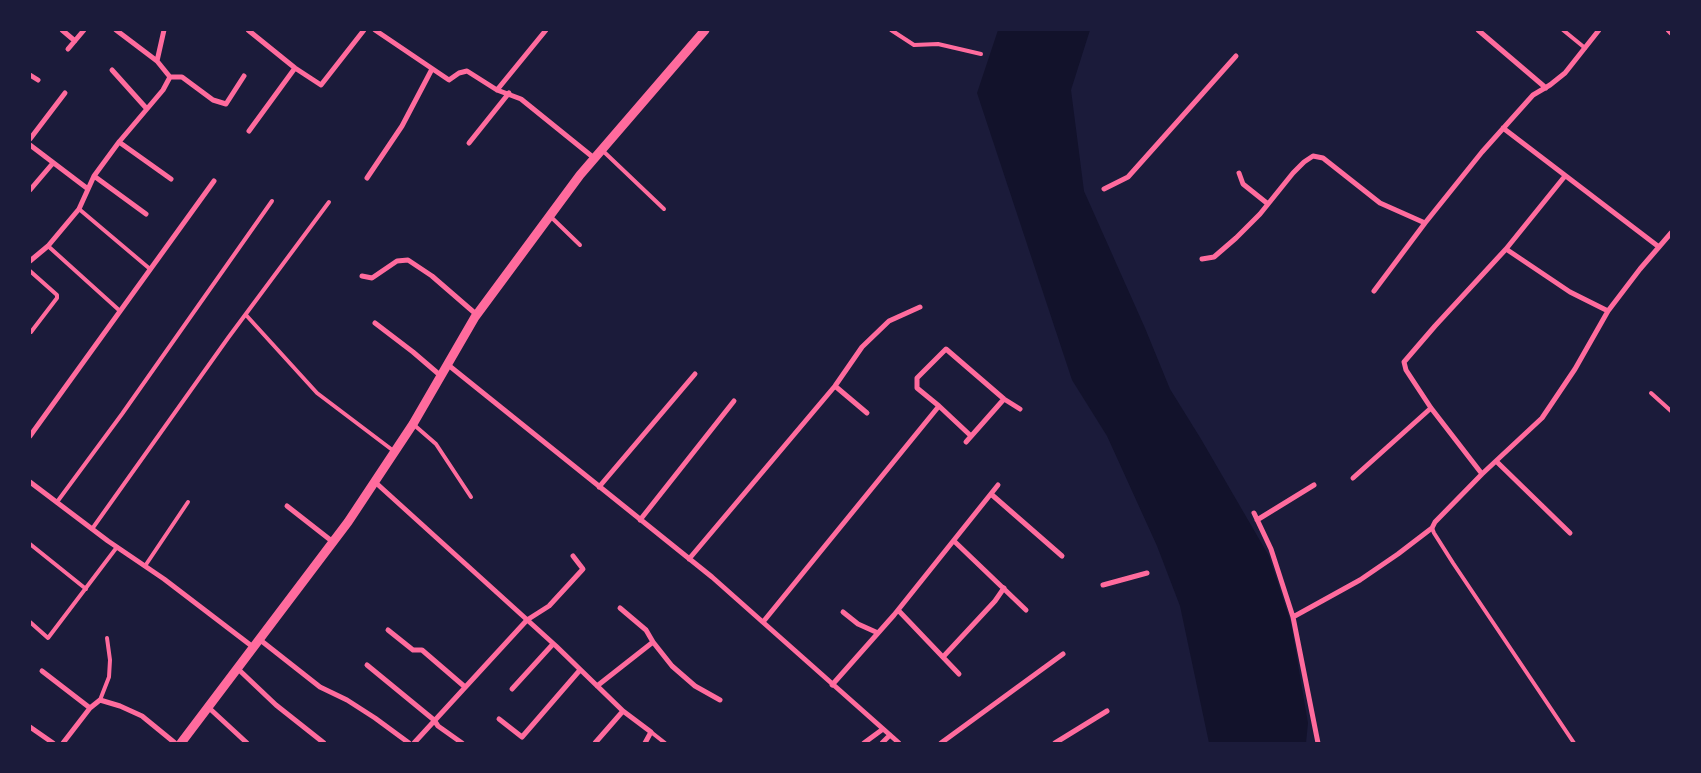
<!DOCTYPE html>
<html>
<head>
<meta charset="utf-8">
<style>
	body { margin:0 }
	#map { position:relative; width:1701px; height:773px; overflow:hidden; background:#1b1b3a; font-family:"Noto Sans",sans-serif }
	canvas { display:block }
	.frame { position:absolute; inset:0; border:31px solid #1b1b3a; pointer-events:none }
</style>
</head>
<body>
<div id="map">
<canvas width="1701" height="773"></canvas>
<div class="frame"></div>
</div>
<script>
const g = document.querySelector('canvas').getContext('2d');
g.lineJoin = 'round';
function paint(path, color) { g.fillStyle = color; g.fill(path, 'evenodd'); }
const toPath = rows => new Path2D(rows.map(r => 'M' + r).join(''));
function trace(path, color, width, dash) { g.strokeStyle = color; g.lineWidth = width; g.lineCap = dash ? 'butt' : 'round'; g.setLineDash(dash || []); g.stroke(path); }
const water = toPath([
	[998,30,1090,30,1071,90,1084,191,1145,328,1170,389,1201,439,1269,556,1291,623,1308,723,1306,743,1209,743,1180,606,1157,546,1107,436,1072,380,977,93]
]);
const service = toPath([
	[891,30,914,45,938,44,981,54],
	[1563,30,1585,48],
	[602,150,664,209],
	[79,209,150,269],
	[550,216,580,245],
	[48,246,120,311],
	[30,271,57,295,57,298,31,332],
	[246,315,317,393,395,452],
	[1651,393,1671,411],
	[413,424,436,444,471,497],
	[57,502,122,414,272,201],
	[1432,528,1434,533,1453,563,1574,743],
	[92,529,228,338,329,202],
	[30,544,86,589],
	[145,566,188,502],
	[30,622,48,638,117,547],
	[100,700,109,677,110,660,107,638],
	[651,732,665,743]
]);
const minor = toPath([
	[62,30,75,41],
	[116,30,157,61,170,77,182,77,213,100,226,104,244,76],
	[248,30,295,68,321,85,364,30],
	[375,30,449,80,459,73,467,71,497,90,521,99,594,158],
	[1478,30,1546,88],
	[1668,30,1671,33],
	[68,49,84,30],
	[157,61,164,30],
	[112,70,147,109],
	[30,75,38,80],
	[497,90,546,30],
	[1503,128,1659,247],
	[249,131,295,68],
	[30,139,65,93],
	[119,142,171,179],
	[469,143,509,93],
	[30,145,88,189],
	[1239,173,1243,184,1268,204],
	[94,176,146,214],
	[367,178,402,126,432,69],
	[1104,189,1128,177,1236,56],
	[30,190,53,163],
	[1506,249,1565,176],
	[1202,259,1214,257,1236,238,1260,214,1293,173,1304,162,1313,156,1323,158,1380,203,1425,223],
	[30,261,48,246,79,209,94,176,119,142,163,90,170,77],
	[362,276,372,278,397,261,408,260,432,276,477,315],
	[1374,291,1425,223,1482,152,1533,95,1550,85,1565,73,1599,30],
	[375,323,413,352,441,376],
	[447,364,712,577,899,743],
	[835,386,867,413],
	[30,436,214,181],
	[971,436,939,406,917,388,917,378,946,349,1004,399,1020,409],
	[966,442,1004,399],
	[1496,461,1570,533],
	[1482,474,1431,408,1406,370,1404,362,1435,326,1506,249,1570,292,1608,311,1640,269,1671,233],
	[1353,478,1431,408],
	[30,482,108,541,164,579,253,647],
	[375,482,556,646,623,711,651,732,645,743],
	[599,487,695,374],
	[991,494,1062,556],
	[287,506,333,542],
	[1254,513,1271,549,1293,617,1318,743],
	[640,520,734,401],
	[1257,520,1314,485],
	[954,541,1026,610],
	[689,559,835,386,862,347,889,321,920,307],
	[1103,585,1147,573],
	[620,608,646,630,653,642],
	[898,610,959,674],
	[843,612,858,624,878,633],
	[1293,617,1360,580,1398,554,1432,528,1435,522,1482,474,1542,418,1575,369,1608,311],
	[763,622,939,406],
	[388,630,413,650,422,650,465,687],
	[259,639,320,687,347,700,375,718,409,743],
	[943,657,995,601,1004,588],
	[367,665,434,720,438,726,462,743],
	[237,668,276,705,324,743],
	[42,671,90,708],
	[832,685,894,615,998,485],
	[597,686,653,642,672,666,695,686,720,700],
	[512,689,553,644],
	[208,707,247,743],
	[499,719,522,737,580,670],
	[30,727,53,743],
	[63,743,90,708,100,700,120,706,142,716,175,743],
	[414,743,527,620,549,606,583,569,573,556],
	[595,743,623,711],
	[864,743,883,729],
	[882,743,890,735],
	[941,743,1063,654],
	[1055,743,1107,711]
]);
const tertiary = toPath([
	[181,743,348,522,413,424,475,317,580,175,705,30]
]);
paint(water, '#12122b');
trace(service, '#ff6b9d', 4);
trace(minor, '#ff6b9d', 5);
trace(tertiary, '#ff6b9d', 9);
</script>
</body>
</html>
